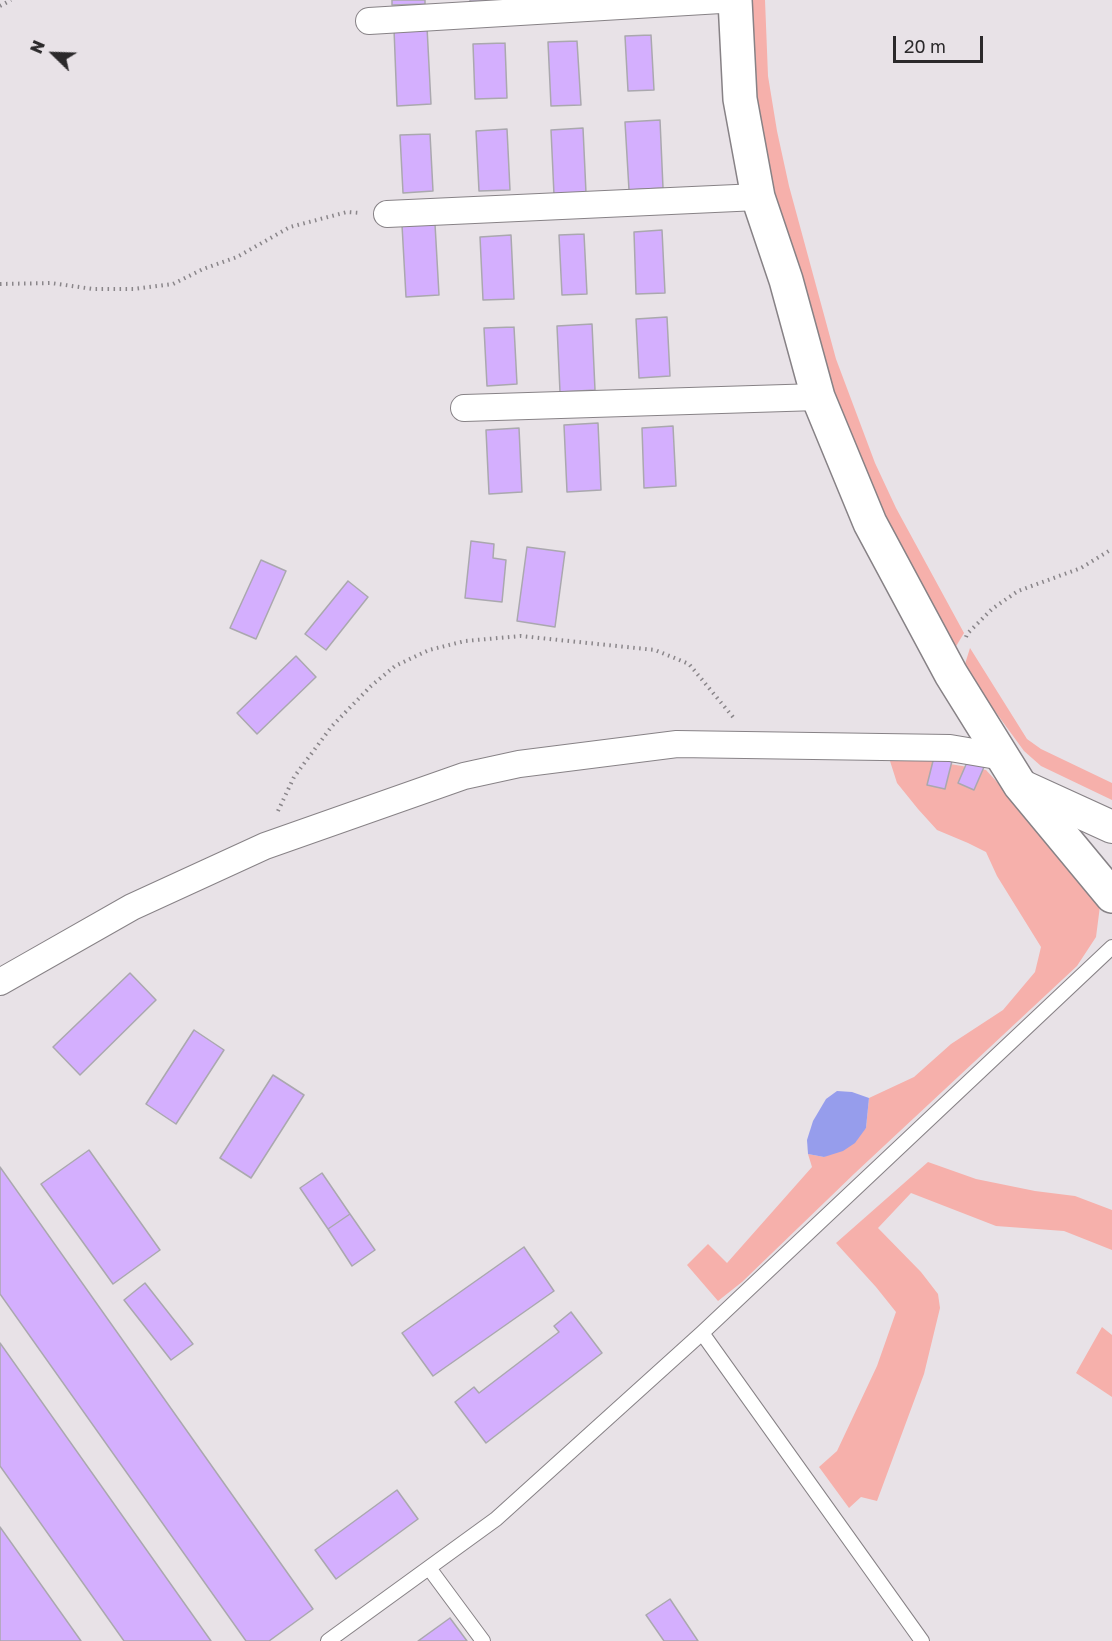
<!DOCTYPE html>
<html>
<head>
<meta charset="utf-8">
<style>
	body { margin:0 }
	#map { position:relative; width:1112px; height:1641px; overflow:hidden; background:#e8e2e7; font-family:"Golos Text",sans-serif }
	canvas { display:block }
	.north { position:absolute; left:24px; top:24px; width:60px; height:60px; -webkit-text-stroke:4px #e8e2e7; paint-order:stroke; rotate:293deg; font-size:16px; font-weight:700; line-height:24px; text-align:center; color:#2b292b }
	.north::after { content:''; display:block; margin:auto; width:21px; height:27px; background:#2b292b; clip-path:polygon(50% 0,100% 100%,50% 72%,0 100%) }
	.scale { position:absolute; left:893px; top:36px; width:90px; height:27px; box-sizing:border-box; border:3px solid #2b292b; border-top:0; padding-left:8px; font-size:18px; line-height:21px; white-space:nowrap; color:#2b292b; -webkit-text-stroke:4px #e8e2e7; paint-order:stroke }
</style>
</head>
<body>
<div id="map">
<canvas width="1112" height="1641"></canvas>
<div class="north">N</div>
<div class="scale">20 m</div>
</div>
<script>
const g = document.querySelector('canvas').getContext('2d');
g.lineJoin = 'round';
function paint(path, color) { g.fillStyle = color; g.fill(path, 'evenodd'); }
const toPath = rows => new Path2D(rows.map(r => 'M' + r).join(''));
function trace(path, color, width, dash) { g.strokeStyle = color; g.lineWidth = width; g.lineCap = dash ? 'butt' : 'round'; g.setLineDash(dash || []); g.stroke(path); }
const green = toPath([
	[746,0,765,0,768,76,777,131,789,186,836,359,875,463,896,508,964,633,955,648,900,551,836,409,761,156],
	[970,648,1027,739,1041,749,1112,783,1112,800,1041,766,1024,751,989,703,965,664],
	[926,760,986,770,1088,881,1100,906,1096,937,1077,966,855,1173,742,1282,718,1301,687,1265,708,1244,727,1263,812,1167,808,1154,824,1157,866,1128,869,1098,914,1077,951,1044,1003,1010,1035,972,1041,947,997,876,986,852,968,843,937,830,918,809,897,783,890,761],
	[928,1162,976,1179,1035,1191,1075,1196,1112,1210,1112,1250,1064,1231,996,1226,911,1193,878,1228,921,1272,938,1294,940,1308,924,1374,877,1501,861,1497,849,1508,819,1467,837,1451,877,1366,896,1312,876,1287,836,1243],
	[1102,1327,1112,1335,1112,1397,1076,1373]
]);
const water = toPath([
	[837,1091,852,1092,869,1098,866,1128,855,1143,843,1151,824,1157,808,1154,807,1140,813,1121,826,1099]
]);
const building = toPath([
	[392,0,425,0,425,4,392,5,392,0],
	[470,0,503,0,503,1,470,2,470,0],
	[427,27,431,104,397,106,394,29,427,27],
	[651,35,654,90,628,91,625,36,651,35],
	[577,41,581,105,551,106,548,42,577,41],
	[505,43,507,98,475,99,473,44,505,43],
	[660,120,663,188,629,190,625,122,660,120],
	[583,128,586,193,554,195,551,130,583,128],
	[507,129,510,190,479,191,476,131,507,129],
	[430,134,433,191,403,193,400,135,430,134],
	[435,224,439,295,406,297,402,225,435,224],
	[662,230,665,293,636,294,634,232,662,230],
	[584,234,587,294,562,295,559,235,584,234],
	[511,235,514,299,483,300,480,237,511,235],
	[667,317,670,376,639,378,636,319,667,317],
	[592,324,595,390,560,392,557,326,592,324],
	[514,327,517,384,487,386,484,328,514,327],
	[598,423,601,490,567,492,564,425,598,423],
	[673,426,676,486,644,488,642,428,673,426],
	[519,428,522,492,489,494,486,430,519,428],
	[471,541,494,544,493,558,506,560,502,602,465,598,471,541],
	[527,547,565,552,555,627,517,621,527,547],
	[261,560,286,571,256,639,230,628,261,560],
	[348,581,368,597,326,650,305,634,348,581],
	[296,656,316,677,257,734,237,713,296,656],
	[934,757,952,761,945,789,927,785,934,757],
	[968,760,984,767,974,790,958,783,968,760],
	[130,973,156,1000,80,1075,53,1047,130,973],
	[194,1030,224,1050,176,1124,146,1104,194,1030],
	[273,1075,304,1095,251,1178,220,1158,273,1075],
	[89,1150,160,1250,113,1284,41,1184,89,1150],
	[0,1167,313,1609,269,1641,246,1641,0,1294,0,1167],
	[322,1173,350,1214,328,1229,300,1188,322,1173],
	[350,1214,375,1250,352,1266,328,1229,350,1214],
	[524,1247,554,1291,433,1376,402,1333,524,1247],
	[145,1283,193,1344,171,1360,124,1300,145,1283],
	[571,1312,602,1353,486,1443,455,1402,474,1387,479,1393,559,1332,554,1326,571,1312],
	[0,1343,211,1641,124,1641,0,1466,0,1343],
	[397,1490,418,1519,336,1579,315,1550,397,1490],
	[0,1527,81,1641,0,1641,0,1527],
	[670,1599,698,1641,664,1641,646,1615,670,1599],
	[450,1618,467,1641,418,1641,450,1618]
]);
const path = toPath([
	[0,6,11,0],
	[0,284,51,283,93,289,134,289,173,284,203,269,237,257,290,227,347,212,361,213],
	[966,637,967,634,992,609,1018,591,1081,568,1112,549],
	[278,811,294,777,332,726,371,686,395,666,429,650,465,641,521,636,655,650,689,664,733,717]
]);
const service = toPath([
	[702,1333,922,1641],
	[429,1568,483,1641],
	[328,1641,496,1519,702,1333,1112,947]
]);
const minor = toPath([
	[369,21,721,0],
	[387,214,758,197],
	[464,408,818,397],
	[0,982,132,907,265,846,464,776,519,764,677,744,950,748,1003,757]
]);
const tertiary = toPath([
	[1020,785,1112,827]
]);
const primary = toPath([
	[735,0,740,99,758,197,786,280,818,397,870,523,951,674,1020,785,1112,896]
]);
paint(green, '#f6b0ab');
paint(water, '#969dec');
paint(building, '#d4affe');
trace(building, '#aaa8ae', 1.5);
trace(service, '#878286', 16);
trace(minor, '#878286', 28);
trace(tertiary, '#878286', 34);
trace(primary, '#878286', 36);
trace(path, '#8a868a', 4, [1.5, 4.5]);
trace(service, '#fff', 14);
trace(minor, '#fff', 26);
trace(tertiary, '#fff', 32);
trace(primary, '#fff', 33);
</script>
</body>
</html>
